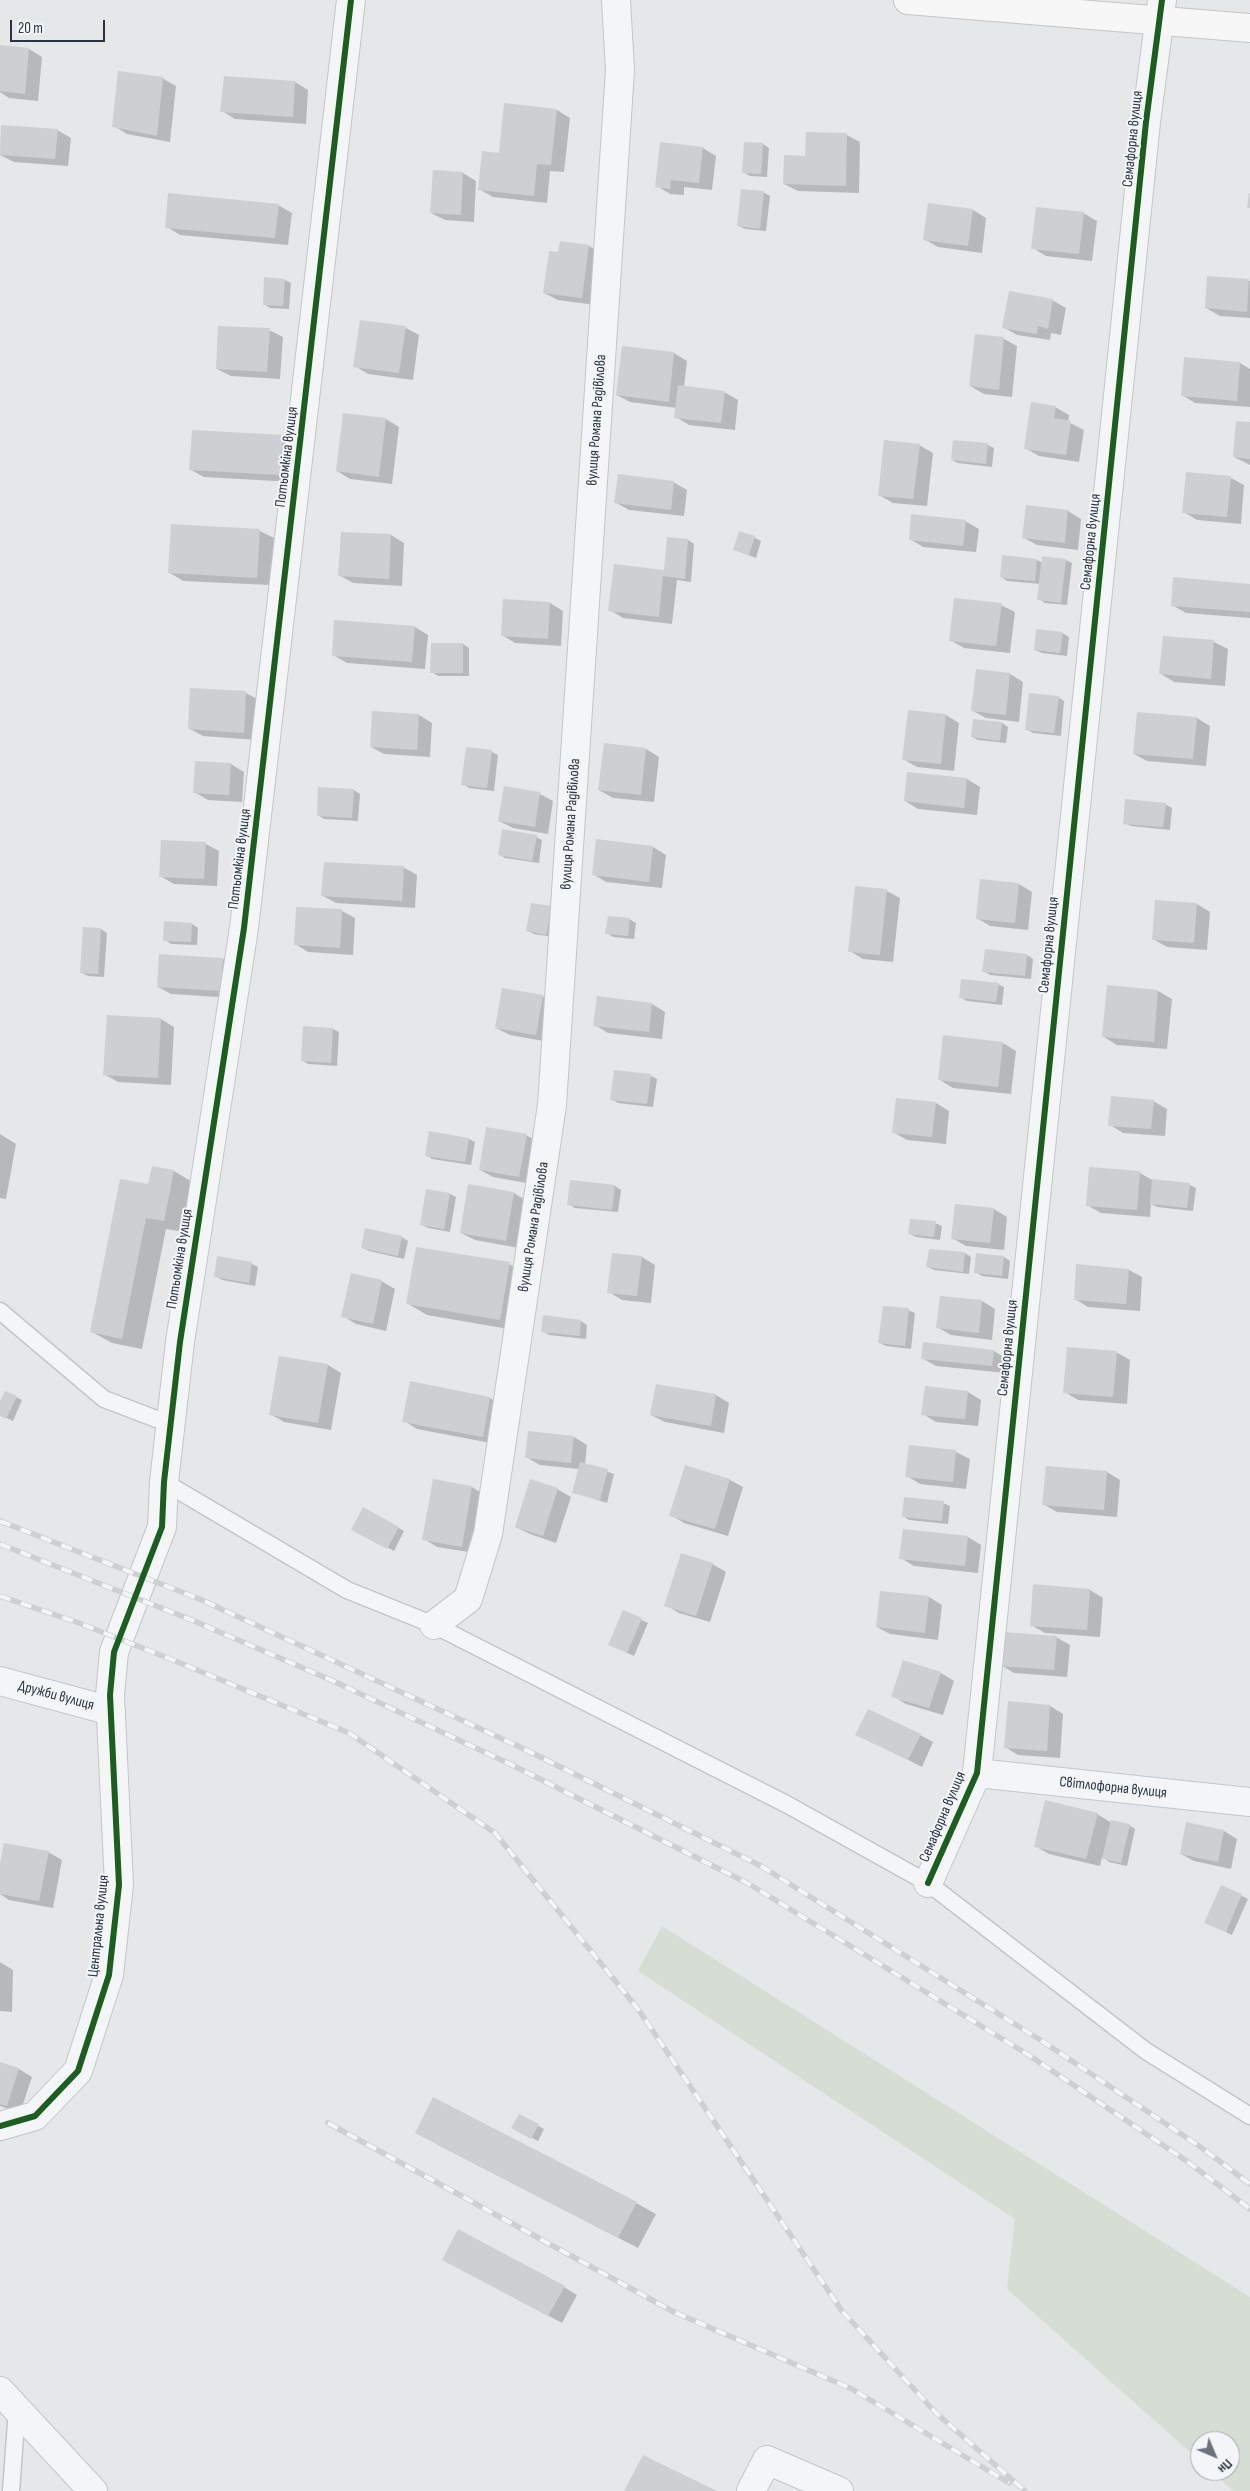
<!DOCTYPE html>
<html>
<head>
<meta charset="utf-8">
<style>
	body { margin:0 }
	#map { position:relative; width:1250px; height:2491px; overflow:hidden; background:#e5e7e9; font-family:"Sofia Sans Condensed",sans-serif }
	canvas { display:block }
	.north { position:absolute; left:1190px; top:2431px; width:50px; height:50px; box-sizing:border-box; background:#f3f5f8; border:1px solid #a3a8b0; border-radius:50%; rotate:135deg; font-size:14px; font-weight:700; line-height:20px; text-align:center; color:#2a3544 }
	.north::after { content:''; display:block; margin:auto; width:18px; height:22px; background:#6b737e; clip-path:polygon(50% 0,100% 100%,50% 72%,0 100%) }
	.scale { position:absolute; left:10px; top:20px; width:95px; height:22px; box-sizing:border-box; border:2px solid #2a3544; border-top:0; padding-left:6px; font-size:15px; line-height:18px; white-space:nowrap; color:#2a3544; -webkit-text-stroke:4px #f3f5f8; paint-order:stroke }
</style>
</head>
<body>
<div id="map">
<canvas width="1250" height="2491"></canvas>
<div class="north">Пн</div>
<div class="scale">20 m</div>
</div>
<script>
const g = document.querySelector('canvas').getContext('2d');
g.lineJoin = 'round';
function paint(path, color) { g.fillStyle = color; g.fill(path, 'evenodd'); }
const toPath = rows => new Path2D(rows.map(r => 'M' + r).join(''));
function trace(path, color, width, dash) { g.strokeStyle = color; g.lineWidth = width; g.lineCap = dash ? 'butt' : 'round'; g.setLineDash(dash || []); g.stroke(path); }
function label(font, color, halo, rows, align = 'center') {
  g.font = font + ' "Sofia Sans Condensed",sans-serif'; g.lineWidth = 4; g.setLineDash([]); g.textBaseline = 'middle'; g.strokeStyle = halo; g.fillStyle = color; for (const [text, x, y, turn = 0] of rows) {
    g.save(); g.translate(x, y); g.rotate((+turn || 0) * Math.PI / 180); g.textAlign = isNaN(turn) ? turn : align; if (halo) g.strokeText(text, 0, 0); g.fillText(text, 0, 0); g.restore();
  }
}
const green = toPath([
	[662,1926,1250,2297,1250,2491,1233,2491,1211,2471,1230,2471,1230,2441,1200,2441,1200,2461,1007,2289,1015,2219,638,1971]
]);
const shadow = toPath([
	[0,46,29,49,42,57,38,101,9,98,0,92],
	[162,78,176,86,170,142,127,134,114,126],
	[295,82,308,90,306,124,235,119,222,111],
	[557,110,570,118,564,172,550,171,547,203,493,197,479,189,500,154],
	[57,130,71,138,68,166,14,162,0,155],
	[807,134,847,135,860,142,859,193,798,191,784,184,806,157],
	[763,144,769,148,767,177,750,176,743,172],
	[703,148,716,156,712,190,684,187,684,195,670,194,657,186],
	[434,172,463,173,476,181,474,222,445,220,431,213],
	[763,192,770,196,766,231,745,229,739,226],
	[278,205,292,213,288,245,180,235,167,227],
	[973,210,986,218,982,253,938,247,924,239],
	[1083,213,1097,221,1092,261,1046,256,1033,248],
	[589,246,602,254,595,305,558,300,544,293,560,253],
	[1209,277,1250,281,1250,318,1220,316,1206,308],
	[285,280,291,283,289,309,270,308,264,304],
	[1052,300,1066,308,1061,335,1051,333,1050,340,1017,335,1003,327],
	[361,322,406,328,419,335,413,380,368,374,355,366],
	[269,330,283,337,280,379,231,376,217,369],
	[976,336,1004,339,1017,346,1012,397,984,394,970,386],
	[623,347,674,353,687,361,684,387,724,392,738,400,735,430,689,425,676,417,677,408,630,402,617,395],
	[1240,363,1250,369,1250,407,1195,403,1182,395],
	[1055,407,1069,415,1068,422,1084,430,1079,462,1039,456,1025,448],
	[386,419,399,427,392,484,350,479,337,471],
	[1250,423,1250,465,1234,457],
	[282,436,296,444,293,482,204,477,191,470],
	[919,445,933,453,927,506,893,503,879,495],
	[988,445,994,448,992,467,958,463,952,460],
	[1231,478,1244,485,1241,524,1197,520,1184,512],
	[673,482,687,490,684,516,629,510,615,502],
	[1027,507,1068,511,1081,519,1078,550,1037,545,1024,538],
	[965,521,979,529,976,552,923,547,910,539],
	[173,526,260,531,274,538,270,585,183,581,170,573],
	[391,535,404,543,402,586,353,583,339,575],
	[754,537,761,541,756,558,735,550],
	[688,540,694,544,691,582,677,580,672,624,623,618,610,610,665,571],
	[1003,556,1037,560,1043,563,1066,560,1072,563,1067,605,1045,603,1039,599,1040,584,1007,581,1001,577],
	[1250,585,1250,618,1186,613,1172,605],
	[504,600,550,603,563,611,561,646,515,643,502,635],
	[1001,605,1015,612,1010,653,964,648,950,640],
	[335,621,415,627,428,635,425,669,347,663,333,655],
	[1062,633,1069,637,1067,656,1042,653,1035,650],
	[1164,637,1214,642,1228,649,1225,686,1174,682,1161,674],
	[463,644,469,648,469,676,438,676,432,672],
	[977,670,1010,674,1023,682,1019,722,986,718,973,711],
	[246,693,259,700,257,740,203,736,190,729],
	[1058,697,1064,701,1061,736,1033,733,1026,729],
	[909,711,946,715,959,723,954,771,917,767,903,759],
	[419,715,432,723,430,757,384,754,371,747],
	[1197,718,1210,726,1206,766,1147,761,1134,754],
	[1002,723,1008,727,1006,743,978,740,972,737],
	[646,749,659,757,654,802,613,798,599,790],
	[492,752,498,755,494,791,469,788,463,784],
	[231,764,244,772,242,802,208,800,194,792],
	[967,779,980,787,977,815,918,809,905,801],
	[505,788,540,794,553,801,548,834,513,828,499,821],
	[354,790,360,794,358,821,324,819,318,815],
	[1165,804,1172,808,1170,830,1131,826,1124,823],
	[536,837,542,840,539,863,505,858,499,854],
	[206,844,219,851,217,886,174,884,160,876],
	[653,847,666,855,662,888,606,882,593,874],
	[403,867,417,875,415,908,336,903,323,896],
	[982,880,1019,884,1032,892,1028,930,990,926,977,918],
	[887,891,900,898,893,962,863,959,850,951],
	[1156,901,1197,904,1210,912,1207,950,1167,947,1153,939],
	[551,907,553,937,534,934,528,931],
	[342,911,355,918,353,955,308,952,295,944],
	[629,919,636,923,634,939,613,937,607,933],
	[192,924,198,928,197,945,171,944,165,940],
	[101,929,107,933,104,977,88,976,82,973],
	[986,951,1027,955,1033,959,1031,979,990,975,984,971],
	[223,959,236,967,234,998,171,994,158,987],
	[998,984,1004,987,1002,1005,967,1001,960,997],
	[1108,987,1158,991,1172,999,1167,1049,1117,1045,1104,1037],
	[542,996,556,1003,549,1042,510,1035,496,1028],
	[598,998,652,1004,665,1012,662,1039,608,1033,595,1025],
	[108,1016,161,1019,174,1027,171,1085,118,1082,104,1074],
	[333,1029,339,1032,337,1066,308,1064,302,1060],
	[1003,1043,1016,1051,1011,1094,953,1088,940,1080],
	[651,1076,657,1079,653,1107,618,1103,611,1099],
	[1153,1101,1167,1109,1165,1136,1123,1133,1110,1125],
	[936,1103,949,1111,946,1144,907,1140,893,1132],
	[0,1134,16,1144,6,1199,0,1198],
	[526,1135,540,1143,532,1184,493,1177,480,1170],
	[469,1139,475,1142,471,1165,432,1159,426,1155],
	[174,1171,194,1183,184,1232,166,1229,142,1349,112,1343,92,1332,149,1186],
	[1140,1173,1154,1181,1190,1185,1196,1188,1193,1211,1157,1207,1151,1204,1150,1217,1101,1213,1087,1205],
	[571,1181,615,1186,621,1190,618,1212,575,1208,569,1204],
	[514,1193,527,1201,519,1248,475,1240,461,1233],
	[450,1194,456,1197,450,1232,428,1228,421,1224],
	[994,1209,1007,1217,1004,1250,966,1246,952,1238],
	[935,1223,942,1226,940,1240,916,1237,910,1234],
	[366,1229,402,1237,408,1241,404,1259,369,1251,363,1248],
	[965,1253,971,1257,969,1274,934,1270,928,1267],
	[613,1254,642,1257,655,1265,651,1303,622,1300,609,1292],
	[1004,1257,1010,1261,1008,1279,982,1276,976,1272],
	[218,1258,252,1264,258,1267,255,1286,222,1280,215,1276],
	[509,1264,529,1275,520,1331,427,1315,407,1303],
	[1129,1270,1142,1277,1140,1311,1088,1307,1075,1299],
	[381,1281,395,1289,386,1331,356,1324,343,1316],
	[941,1297,982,1301,995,1309,992,1340,951,1335,937,1327],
	[908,1310,915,1313,911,1349,886,1346,880,1343],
	[544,1317,581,1321,587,1325,586,1339,549,1335,543,1331],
	[994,1351,1007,1359,1006,1373,936,1366,922,1358],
	[1116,1352,1130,1360,1127,1404,1078,1400,1065,1392],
	[280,1357,328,1365,341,1373,331,1430,284,1422,270,1414],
	[411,1383,490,1398,503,1406,496,1444,417,1429,404,1421],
	[968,1392,981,1400,978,1426,936,1422,923,1414],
	[716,1395,729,1403,724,1433,665,1422,651,1415],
	[16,1397,22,1400,13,1421,0,1415,0,1404],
	[574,1437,587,1445,585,1464,614,1474,607,1503,573,1492,579,1469,540,1465,526,1457],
	[910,1447,956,1452,970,1459,966,1489,920,1484,907,1476],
	[686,1466,730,1480,743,1487,728,1536,684,1523,671,1515],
	[1107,1472,1120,1480,1117,1517,1057,1512,1043,1504],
	[472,1487,485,1495,475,1553,437,1547,424,1539],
	[557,1489,571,1497,556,1543,530,1534,516,1527],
	[943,1503,950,1506,948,1524,909,1520,903,1516],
	[364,1509,404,1531,394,1551,353,1529],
	[968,1537,981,1545,978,1573,914,1566,901,1558],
	[712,1564,726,1572,710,1622,679,1613,666,1605],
	[1090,1590,1103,1598,1100,1637,1045,1633,1031,1625],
	[929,1597,942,1605,938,1640,890,1634,877,1627],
	[623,1611,648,1623,634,1656,610,1645],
	[1056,1637,1070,1645,1067,1677,1014,1673,1001,1665],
	[941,1673,954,1681,943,1715,906,1704,893,1696],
	[1050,1706,1063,1714,1060,1758,1018,1755,1005,1747],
	[920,1735,933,1742,922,1767,869,1740],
	[1097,1814,1112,1823,1129,1825,1135,1829,1127,1866,1109,1862,1102,1857,1100,1866,1049,1854,1035,1846],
	[1187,1824,1224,1831,1237,1839,1231,1869,1194,1861,1181,1854],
	[48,1852,62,1860,53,1908,9,1900,0,1894,0,1870],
	[1221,1886,1248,1899,1232,1935,1206,1923],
	[0,1962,13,1970,12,2012,0,2011],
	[0,2063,19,2069,32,2077,20,2113,0,2106],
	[520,2116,544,2129,538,2141,513,2128],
	[436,2144,636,2203,656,2214,638,2248],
	[457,2267,564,2287,577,2295,562,2323]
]);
const building = toPath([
	[0,45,29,48,25,94,0,91],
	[118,71,163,77,157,136,112,127],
	[224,76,295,81,293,117,220,112],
	[504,103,557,109,551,165,537,164,534,196,478,190,482,151,499,153],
	[1,125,58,129,55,159,0,155],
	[806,132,847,133,846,186,783,184,784,155,805,156],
	[660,142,703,147,699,183,671,180,670,189,655,187],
	[744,142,763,143,761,174,742,173],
	[433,170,463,172,461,215,430,213],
	[741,189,764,191,760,229,737,226],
	[168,193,279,204,275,238,165,228],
	[1249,193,1250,193,1250,208,1247,208],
	[928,203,973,209,968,246,923,240],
	[1036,207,1084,212,1079,254,1031,249],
	[560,241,589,245,582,298,543,293,549,251,558,252],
	[1207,276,1249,279,1247,312,1205,308],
	[264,277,285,279,283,306,263,305],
	[1009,291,1053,299,1048,329,1038,326,1037,334,1002,328],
	[360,320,406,326,399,373,353,367],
	[218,326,270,328,267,372,216,369],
	[975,334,1004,337,999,390,969,386],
	[622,346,674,352,669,402,616,395],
	[1184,357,1240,362,1237,401,1181,396],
	[678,385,725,391,721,423,674,418],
	[1031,402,1056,406,1054,418,1071,421,1066,455,1024,449],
	[343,413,386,418,379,477,336,471],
	[1236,421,1250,422,1250,459,1233,457],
	[192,430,283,435,280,475,189,470],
	[884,440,920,444,913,499,878,496],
	[953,440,988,443,986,464,951,460],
	[1186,472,1231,476,1227,517,1182,513],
	[618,474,674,481,671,510,614,503],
	[1026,505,1068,510,1065,543,1022,538],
	[911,514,966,520,963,546,909,540],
	[171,524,260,529,257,578,168,573],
	[739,531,755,536,749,555,733,550],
	[341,532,391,534,389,579,338,576],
	[667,537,688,539,685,579,663,576,659,617,608,611,614,564,664,570],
	[1002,555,1037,559,1035,581,1000,578],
	[1042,556,1066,559,1061,603,1037,600],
	[1173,577,1250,584,1250,612,1171,606],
	[954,598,1002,603,996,646,949,641],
	[503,599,550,602,548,639,501,636],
	[334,620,415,626,412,662,332,656],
	[1036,629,1063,632,1060,653,1034,650],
	[1163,636,1214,640,1211,679,1159,674],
	[431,643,463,643,463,673,430,673],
	[976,669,1010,673,1006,715,971,711],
	[190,688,246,691,244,733,188,729],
	[1029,693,1059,696,1054,733,1025,730],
	[908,710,946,714,941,764,902,760],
	[372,711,419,714,417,750,370,747],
	[1137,712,1197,717,1193,759,1133,754],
	[973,719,1002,722,1000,741,971,737],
	[604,743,646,748,641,795,598,790],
	[466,747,492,750,487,788,461,785],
	[195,761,231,763,229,795,193,793],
	[907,772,967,778,964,808,904,801],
	[504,786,540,792,535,827,498,821],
	[318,787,354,789,352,818,317,816],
	[1125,799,1166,803,1163,827,1123,824],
	[502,829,537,835,532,861,498,855],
	[596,839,653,846,649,882,592,875],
	[161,840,206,842,204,879,159,877],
	[324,862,404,866,402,901,321,896],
	[980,879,1019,883,1015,923,976,919],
	[855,886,887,889,880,955,848,952],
	[1155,900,1197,903,1194,943,1152,940],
	[531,903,552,906,546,935,526,931],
	[296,907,342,909,340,948,294,945],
	[608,916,630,918,628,936,605,934],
	[164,921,192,923,191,942,163,941],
	[83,927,101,928,98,974,80,973],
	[985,949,1027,954,1025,976,982,972],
	[159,954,223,958,221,991,157,987],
	[961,979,999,983,996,1002,959,998],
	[1107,985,1158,990,1154,1042,1102,1037],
	[502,988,543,995,536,1035,495,1028],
	[597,996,652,1003,649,1032,593,1026],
	[107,1015,161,1018,158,1078,103,1075],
	[303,1026,333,1028,331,1063,301,1061],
	[943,1035,1003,1042,998,1087,938,1080],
	[614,1070,651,1074,647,1104,610,1100],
	[1111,1096,1154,1100,1151,1129,1108,1126],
	[896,1098,936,1102,932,1137,892,1133],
	[486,1127,527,1134,519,1177,479,1170],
	[429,1131,469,1138,465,1162,425,1156],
	[152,1166,174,1170,164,1221,146,1218,122,1339,90,1332,120,1179,148,1184],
	[1089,1167,1140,1171,1137,1210,1086,1206],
	[1152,1179,1190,1183,1187,1208,1150,1204],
	[570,1180,615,1185,612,1210,567,1205],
	[468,1184,514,1192,506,1241,460,1233],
	[426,1189,450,1193,444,1229,420,1225],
	[955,1204,994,1208,990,1243,951,1239],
	[910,1219,936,1221,934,1237,908,1234],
	[365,1228,402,1236,398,1256,361,1248],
	[416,1247,510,1262,500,1320,406,1304],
	[929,1249,965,1252,963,1272,926,1267],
	[612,1253,642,1256,637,1296,607,1293],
	[976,1253,1004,1256,1002,1276,974,1273],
	[217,1256,252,1262,249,1283,214,1277],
	[1076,1264,1129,1269,1126,1304,1074,1300],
	[351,1273,382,1280,373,1324,341,1317],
	[940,1296,982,1300,979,1333,936,1328],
	[883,1306,909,1308,905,1346,878,1343],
	[543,1315,581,1320,580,1336,541,1332],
	[923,1342,994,1350,992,1366,921,1359],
	[1067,1347,1117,1351,1113,1397,1063,1393],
	[279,1356,328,1364,318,1423,269,1415],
	[410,1381,490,1397,483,1437,402,1422],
	[656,1384,716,1394,711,1426,650,1415],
	[925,1386,968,1391,965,1419,921,1415],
	[5,1391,17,1396,6,1419,0,1416,0,1401],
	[528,1431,574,1436,571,1463,525,1458],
	[909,1445,956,1450,953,1482,905,1477],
	[580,1462,608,1469,600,1500,572,1493],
	[685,1465,730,1479,715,1529,669,1516],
	[1046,1466,1107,1471,1104,1510,1042,1505],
	[433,1479,472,1486,462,1547,422,1540],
	[530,1479,558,1488,543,1536,515,1527],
	[904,1497,944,1501,942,1521,902,1517],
	[363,1507,399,1527,387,1549,351,1530],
	[903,1529,968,1536,965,1566,899,1559],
	[681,1553,713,1563,696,1616,664,1606],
	[1033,1584,1090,1589,1087,1630,1030,1626],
	[880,1591,929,1596,925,1633,876,1627],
	[623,1610,642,1618,627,1653,608,1645],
	[1003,1632,1057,1636,1054,1670,1000,1666],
	[903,1660,941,1672,929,1708,891,1697],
	[1008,1701,1050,1705,1047,1751,1004,1748],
	[868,1709,921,1734,908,1760,855,1735],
	[1045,1800,1098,1813,1086,1859,1034,1847],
	[1111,1820,1130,1824,1121,1863,1102,1859],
	[1186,1822,1224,1830,1218,1862,1180,1854],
	[4,1843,49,1851,39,1901,0,1894,0,1864],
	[1221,1885,1242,1894,1226,1932,1204,1923],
	[0,2062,19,2068,7,2106,0,2104],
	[433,2097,637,2202,618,2238,415,2133],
	[519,2114,539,2124,531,2139,511,2128],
	[458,2229,565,2286,548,2316,442,2260],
	[643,2455,717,2491,624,2491]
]);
const lane = toPath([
	[0,1311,104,1399,172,1425],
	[164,1482,347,1590,434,1625,788,1805,928,1883,1146,2051,1250,2116],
	[11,2491,17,2410]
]);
const street = toPath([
	[434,1625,468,1599,488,1534,552,1105,620,70,616,0],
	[0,1681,111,1711],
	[977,1773,1250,1802],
	[928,1883,977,1773,1146,122,1162,0],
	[0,2126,35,2116,78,2071,109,1975,119,1885,110,1695,114,1652,162,1527,164,1482,180,1342,244,928,351,0],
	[0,2391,93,2491],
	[751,2491,767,2460,839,2491]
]);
const secondary = toPath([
	[908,0,1250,28]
]);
const rail = toPath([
	[0,1521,202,1600,522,1748,761,1866,1042,2041,1202,2148,1250,2184],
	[0,1544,194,1621,331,1680,512,1765,749,1884,1027,2054,1188,2162,1250,2209],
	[0,1596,79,1623,173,1660,349,1733,495,1833,638,2009,842,2311,936,2413,1025,2491],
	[328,2123,674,2312,852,2389,1009,2483]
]);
const cycleway = toPath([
	[928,1883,977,1773,1146,122,1162,0],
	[0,2126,35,2116,78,2071,109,1975,119,1885,110,1695,114,1652,162,1527,164,1482,180,1342,244,928,351,0]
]);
const streetNames = [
	["Семафорна вулиця",1133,139,-84],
	["вулиця Романа Радівілова",597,420,-86],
	["Потьомкіна вулиця",287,457,-83],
	["Семафорна вулиця",1091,542,-84],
	["вулиця Романа Радівілова",571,824,-86],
	["Потьомкіна вулиця",240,859,-83],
	["Семафорна вулиця",1049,945,-84],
	["вулиця Романа Радівілова",534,1227,-81],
	["Потьомкіна вулиця",180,1259,-81],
	["Семафорна вулиця",1008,1348,-84],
	["Дружби вулиця",56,1696,15],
	["Світлофорна вулиця",1113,1788,6],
	["Семафорна вулиця",943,1817,-67],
	["Центральна вулиця",99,1926,-84]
];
paint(green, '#d6ddd5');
paint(shadow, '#0003');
paint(building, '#cdcfd2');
trace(lane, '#c3c5c7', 19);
trace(street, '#c3c5c7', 30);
trace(secondary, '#c3c5c7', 30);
trace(lane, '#f4f5f6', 16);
trace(street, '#f4f5f6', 28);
trace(secondary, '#f7f7f8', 28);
trace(rail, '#cdcfd1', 5.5);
trace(rail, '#f3f5f8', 4, [11]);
trace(cycleway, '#1b5e20', 6);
label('15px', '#2a3544', '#f3f5f8', streetNames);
</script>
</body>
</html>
